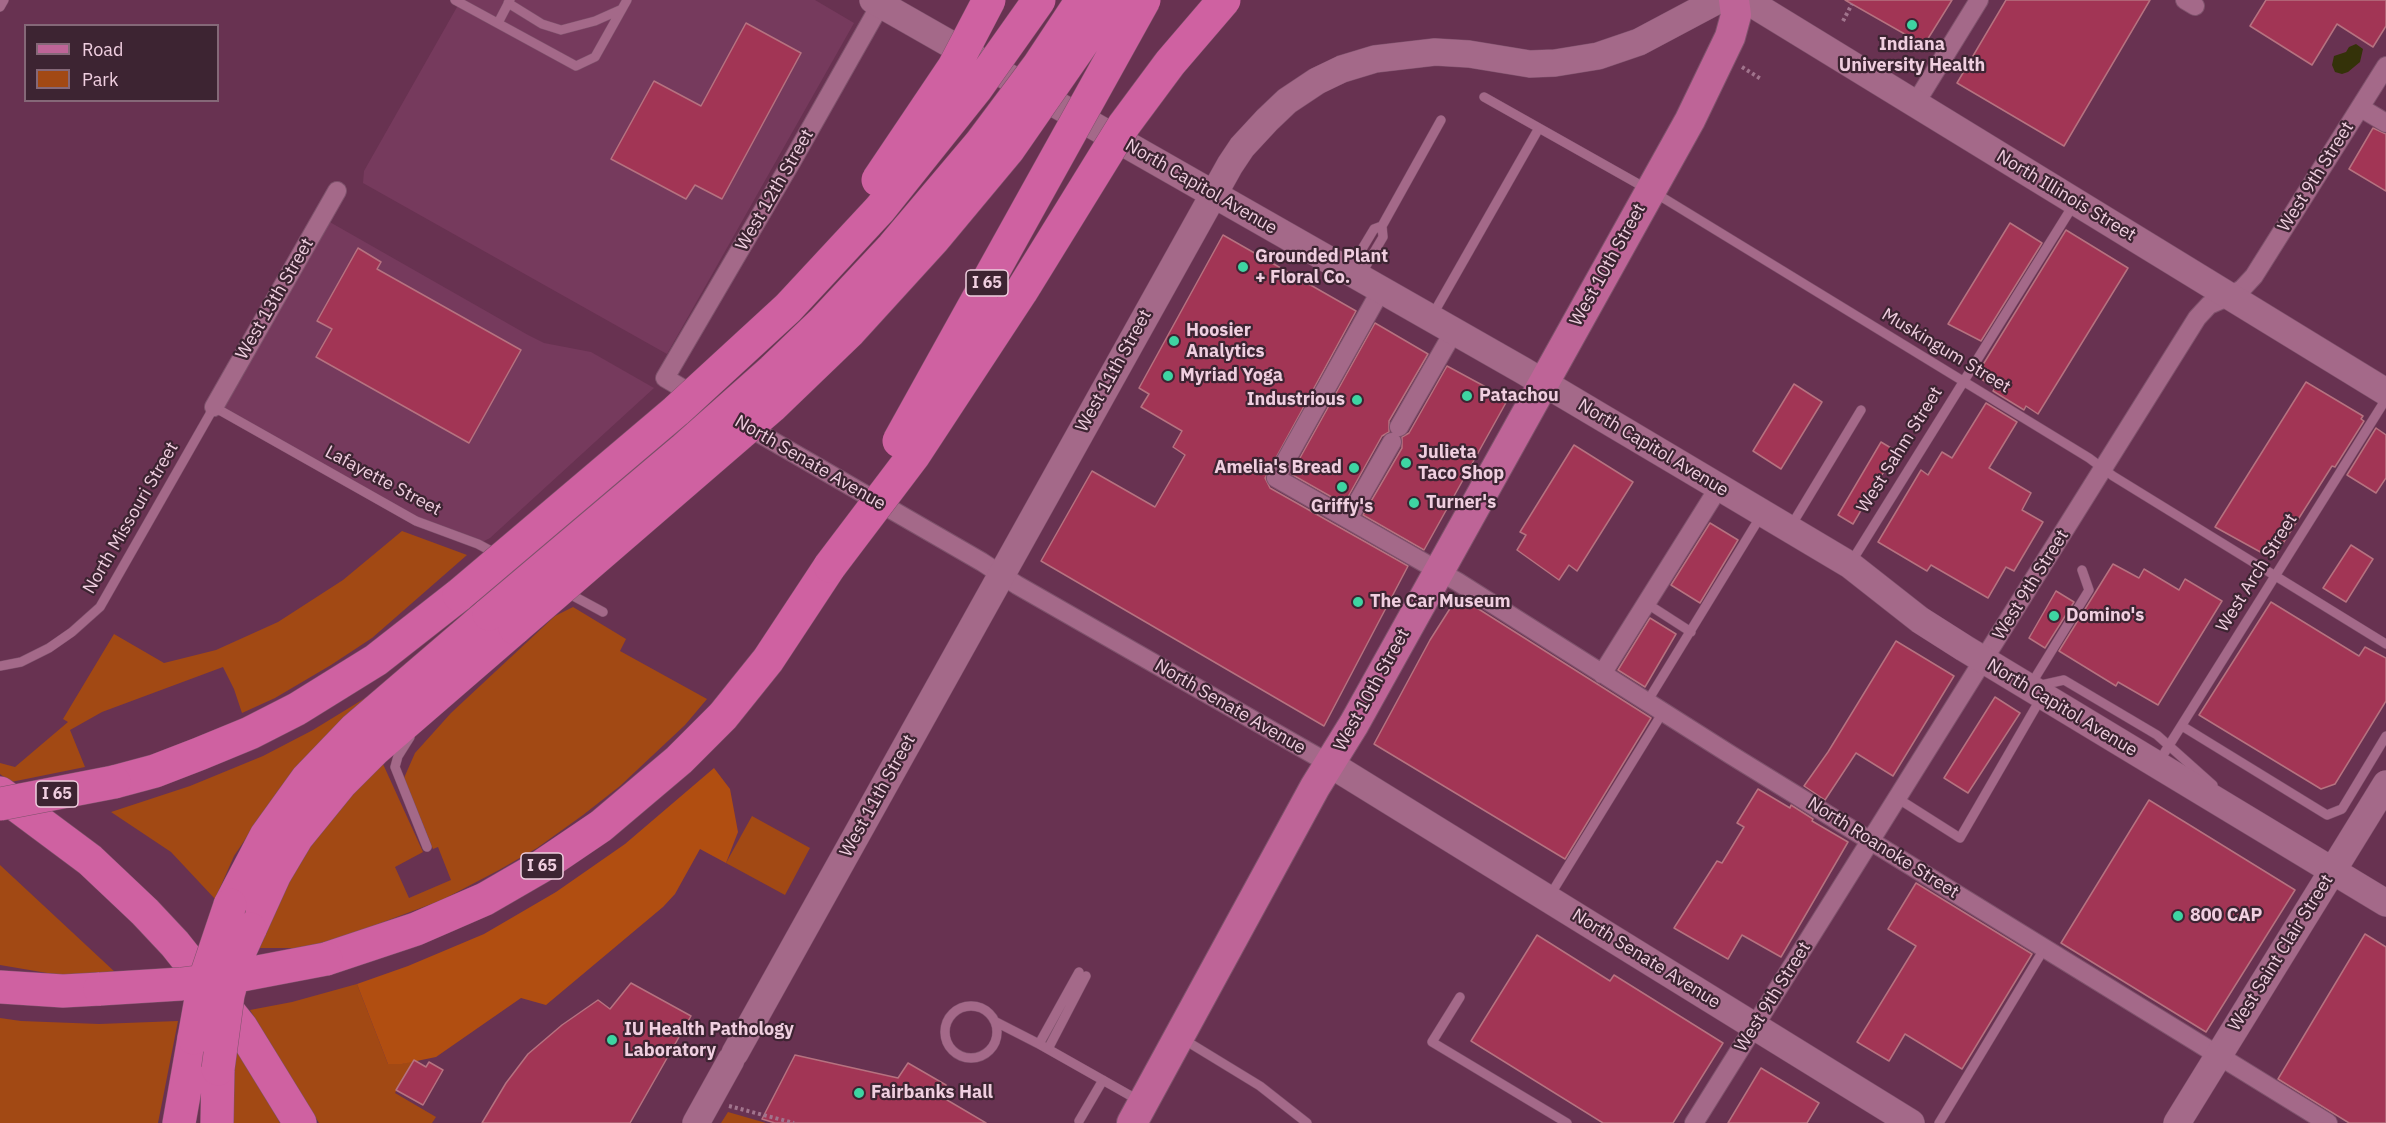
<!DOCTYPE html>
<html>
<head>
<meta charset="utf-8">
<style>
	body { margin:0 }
	#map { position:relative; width:2386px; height:1123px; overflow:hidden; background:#683251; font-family:"IBM Plex Sans",sans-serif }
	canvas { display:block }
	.legend { position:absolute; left:24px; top:24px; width:195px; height:78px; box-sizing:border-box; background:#3d2432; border:2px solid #856878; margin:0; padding:8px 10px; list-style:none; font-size:18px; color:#f0cfe0 }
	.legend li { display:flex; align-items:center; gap:12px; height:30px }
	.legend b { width:30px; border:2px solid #856878 }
</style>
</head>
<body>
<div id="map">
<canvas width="2386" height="1123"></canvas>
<ul class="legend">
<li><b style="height:8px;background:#be6497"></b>Road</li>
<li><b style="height:16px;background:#a24914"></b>Park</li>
</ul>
</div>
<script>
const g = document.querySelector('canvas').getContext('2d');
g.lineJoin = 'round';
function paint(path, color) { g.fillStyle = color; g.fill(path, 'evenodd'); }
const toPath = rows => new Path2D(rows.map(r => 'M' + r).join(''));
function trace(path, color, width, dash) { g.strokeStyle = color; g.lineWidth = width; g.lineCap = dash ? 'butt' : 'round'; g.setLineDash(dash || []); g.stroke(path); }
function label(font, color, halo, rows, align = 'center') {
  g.font = font + ' "IBM Plex Sans",sans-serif'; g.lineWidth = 4.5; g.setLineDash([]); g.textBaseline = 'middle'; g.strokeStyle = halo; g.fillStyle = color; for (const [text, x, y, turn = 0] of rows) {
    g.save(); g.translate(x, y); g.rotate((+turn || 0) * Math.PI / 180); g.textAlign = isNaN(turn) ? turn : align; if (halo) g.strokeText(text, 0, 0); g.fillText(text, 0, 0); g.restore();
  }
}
const built = toPath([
	[461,0,815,0,854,23,667,354,363,183,364,171],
	[321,217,528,335,544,343,591,352,654,388,490,538,478,544,416,521,214,407]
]);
const green = toPath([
	[402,531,467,555,372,638,331,665,275,698,242,713,234,689,223,667,102,712,70,730,85,767,11,782,0,774,0,763,15,767,68,722,63,719,114,634,164,663,216,650,278,622,343,580],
	[573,607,626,639,620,651,707,699,685,725,620,786,583,815,537,848,499,870,442,900,330,942,306,948,256,948,296,865,343,803,383,764,423,852,395,867,409,898,451,880,438,847,433,849,404,778,415,753,451,713,555,616],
	[375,692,298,766,277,792,234,856,215,899,171,852,111,812,190,786,263,756,313,730],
	[752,816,810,848,785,895,726,863],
	[0,865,116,973,59,975,0,965],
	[357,984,388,1064,402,1064,414,1060,395,1093,436,1117,432,1123,319,1123,250,1010,292,1002],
	[0,1018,21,1021,99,1024,178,1021,158,1123,0,1123],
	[233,1046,242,1057,280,1123,227,1123],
	[728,1112,766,1123,721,1123]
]);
const forest = toPath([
	[714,768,730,789,738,832,726,863,700,849,675,894,663,907,546,1005,521,998,436,1057,402,1064,388,1064,357,984,408,966,484,934,556,892,625,844]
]);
const water = toPath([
	[2356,44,2363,49,2360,62,2348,72,2342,74,2335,72,2332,65,2334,56,2346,52,2349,47]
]);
const building = toPath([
	[1845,0,1952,0,1924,45,1845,0],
	[2006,0,2150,0,2064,146,1957,83,2006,0],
	[2266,0,2386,0,2386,26,2373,47,2337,24,2312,65,2250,26,2266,0],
	[746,23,801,53,722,199,695,185,686,199,611,159,654,81,701,106,746,23],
	[2373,128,2386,134,2386,191,2349,169,2373,128],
	[2010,223,2042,243,1981,341,1948,324,2010,223],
	[2066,230,2128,268,2038,414,2026,406,2024,410,1993,391,1995,387,1976,376,2066,230],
	[1223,235,1356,311,1265,478,1270,488,1408,566,1324,726,1041,561,1092,471,1155,507,1185,455,1173,447,1182,431,1141,407,1149,394,1139,388,1223,235],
	[358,248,381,262,377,269,521,350,469,443,316,357,332,329,317,321,358,248],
	[1375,323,1428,354,1389,421,1389,432,1382,436,1344,504,1291,474,1375,323],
	[1447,366,1508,399,1424,550,1363,515,1402,448,1402,437,1409,433,1447,366],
	[2306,382,2363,416,2361,419,2364,421,2335,467,2332,466,2273,559,2215,527,2306,382],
	[1794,384,1822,402,1781,469,1753,451,1794,384],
	[1986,403,2017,422,1989,468,2031,493,2022,510,2043,522,2014,571,2006,567,1988,598,1931,565,1927,571,1878,542,1921,470,1928,475,1942,452,1952,458,1986,403],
	[2376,428,2386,435,2386,478,2376,493,2347,475,2376,428],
	[1881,442,1896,451,1853,524,1838,515,1881,442],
	[1574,445,1633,482,1577,571,1569,565,1559,580,1517,550,1526,535,1520,532,1574,445],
	[1710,523,1738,540,1700,603,1671,585,1710,523],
	[2351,545,2373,559,2346,602,2323,588,2351,545],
	[2113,564,2139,578,2144,569,2179,590,2185,579,2222,601,2158,705,2118,682,2116,686,2059,651,2113,564],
	[2056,591,2074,602,2045,648,2029,638,2056,591],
	[1458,596,1651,718,1565,859,1374,744,1430,640,1458,596],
	[2271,602,2359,656,2365,647,2386,658,2386,701,2335,784,2321,789,2199,715,2271,602],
	[1650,618,1676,634,1645,687,1618,670,1650,618],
	[1896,641,1954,676,1893,776,1856,753,1825,800,1804,786,1828,752,1896,641],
	[1995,697,2020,713,1968,793,1944,778,1995,697],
	[1758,789,1790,808,1791,805,1813,819,1812,821,1848,842,1781,957,1742,935,1728,959,1674,928,1717,861,1722,863,1744,827,1737,823,1758,789],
	[2149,800,2295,890,2206,1032,2061,943,2149,800],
	[1916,883,2032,954,1962,1069,1905,1034,1889,1061,1857,1042,1916,946,1888,929,1916,883],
	[2365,934,2386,947,2386,1123,2349,1123,2278,1079,2365,934],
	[1537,935,1610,981,1614,975,1723,1043,1673,1123,1603,1123,1471,1041,1537,935],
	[631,983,691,1016,630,1123,482,1123,506,1083,528,1054,562,1025,598,1000,610,1009,631,983],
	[795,1055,898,1078,908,1063,946,1085,942,1097,986,1123,775,1123,762,1119,795,1055],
	[414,1060,426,1067,429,1062,443,1070,423,1105,396,1090,414,1060],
	[1761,1068,1819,1103,1807,1123,1728,1123,1761,1068]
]);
const path = toPath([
	[1843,21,1852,4],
	[1742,67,1761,79],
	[729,1106,794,1123]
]);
const lane = toPath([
	[455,0,576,66,595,57,627,0],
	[508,3,542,24,561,30,595,21,622,9],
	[0,7,4,0],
	[498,23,510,0],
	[1484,97,1665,199,2089,458,2113,476,2386,644],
	[1350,269,1374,229,1382,226],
	[1360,276,1383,237,1382,226,1441,120],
	[1432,316,1539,128],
	[1791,526,1861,410],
	[1850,564,2074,204],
	[566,592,603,612],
	[1646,603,1691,632],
	[0,666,21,662,49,648,72,632,100,607,214,407,416,521,478,544,530,572],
	[2030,686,2089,590,2082,570],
	[2037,686,2064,680,2157,735,2213,785],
	[1647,702,1762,514],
	[2182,726,2327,815,2342,809,2386,736],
	[410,737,398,756,395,767,427,847],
	[2158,763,2386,399],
	[1897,798,1960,838,2041,698],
	[1549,897,1663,712],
	[1460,997,1432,1042,1567,1123],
	'945 1032a26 26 0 1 1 52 0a26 26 0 1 1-52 0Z',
	[996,1022,1039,1044,1138,1100],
	[1183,1039,1260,1086,1307,1123],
	[1039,1044,1079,972],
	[1048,1049,1086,976],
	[1079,1121,1103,1080],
	[1939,1123,2044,949]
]);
const street = toPath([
	[2185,0,2195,6],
	[1915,104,1979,0],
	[2361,108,2386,123],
	[1381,290,1276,478,1458,582,1731,755,2328,1123],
	[699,398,665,378,792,161,883,0],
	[214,407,337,191],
	[743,424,982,562,1017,585,1330,764],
	[1399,427,1454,331],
	[1348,519,1392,442],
	[1602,674,1719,487],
	[1694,1123,2197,318,2209,305,2230,296,2242,289,2254,276,2386,66]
]);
const secondary = toPath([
	[873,0,1522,370,1719,487,1850,565,1920,620,1964,648,2386,903],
	[1746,0,2386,392],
	[1330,764,1911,1123],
	[735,1053,1230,165,1242,147,1267,120,1287,101,1317,81,1342,69,1375,59,1435,52,1469,54,1530,64,1555,63,1598,56,1639,42,1718,0],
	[696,1123,731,1060],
	[2177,1123,2386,784]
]);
const primary = toPath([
	[1132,1123,1315,787,1354,724,1690,120,1730,37,1736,15,1734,0]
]);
const highway = toPath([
	[114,782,155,771,199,754,250,733,297,709,376,660,459,595],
	[0,793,90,860,145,912,175,944,241,1027,300,1123],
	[230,905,266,836,307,779,355,729,489,614],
	[250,929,275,874,297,837,341,783,374,750,515,628],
	[326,959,416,929,485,899,542,866,601,826,679,760,723,716,768,660,830,566],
	[0,987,63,991,100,989],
	[179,1123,194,1038],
	[217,1123,218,1069]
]);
const highwayBridge = toPath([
	[878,180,954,67,989,0],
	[899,441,1144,0],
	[830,566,914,455,1021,292,1124,125,1170,63,1224,0],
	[459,595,676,411,788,308,880,209,976,89,1039,0],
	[489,614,684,449,773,370,822,323,893,247,980,144,1039,65,1082,0],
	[515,628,771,407,850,331,933,240,1008,150,1112,0],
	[0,804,114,782],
	[100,989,181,984,221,979,326,959],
	[194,1038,204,982,230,905],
	[218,1069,228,995,240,951,250,929]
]);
const markers = [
	[1912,25,6,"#3ed4a2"],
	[1243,267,6,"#3ed4a2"],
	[1174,341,6,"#3ed4a2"],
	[1168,376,6,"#3ed4a2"],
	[1467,396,6,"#3ed4a2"],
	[1357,400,6,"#3ed4a2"],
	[1406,463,6,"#3ed4a2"],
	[1354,468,6,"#3ed4a2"],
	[1342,487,6,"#3ed4a2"],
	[1414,503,6,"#3ed4a2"],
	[1358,602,6,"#3ed4a2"],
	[2054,616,6,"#3ed4a2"],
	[2178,916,6,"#3ed4a2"],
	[612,1040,6,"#3ed4a2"],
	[859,1093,6,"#3ed4a2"]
];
const shields = [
	[987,283,42],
	[57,794,42],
	[542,866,42]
];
const shieldNames = [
	["I 65",987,283],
	["I 65",57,794],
	["I 65",542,866]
];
const poiNames = [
	["Indiana",1912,45,"center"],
	["University Health",1912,66,"center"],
	["Grounded Plant",1255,257],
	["+ Floral Co.",1255,278],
	["Hoosier",1186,331],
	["Analytics",1186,352],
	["Myriad Yoga",1180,376],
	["Patachou",1479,396],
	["Industrious",1345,400,"right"],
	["Julieta",1418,453],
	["Taco Shop",1418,474],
	["Amelia's Bread",1342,468,"right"],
	["Turner's",1426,503],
	["Griffy's",1342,507,"center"],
	["The Car Museum",1370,602],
	["Domino's",2066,616],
	["800 CAP",2190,916],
	["IU Health Pathology",624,1030],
	["Laboratory",624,1051],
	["Fairbanks Hall",871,1093]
];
const streetNames = [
	["West 9th Street",2316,177,-58],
	["North Capitol Avenue",1201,187,30],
	["West 12th Street",775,190,-60],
	["North Illinois Street",2066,196,31],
	["West 10th Street",1608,265,-61],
	["West 13th Street",275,299,-60],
	["Muskingum Street",1946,351,31],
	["West 11th Street",1114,371,-61],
	["North Capitol Avenue",1653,448,31],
	["West Sahm Street",1900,450,-58],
	["North Senate Avenue",810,463,30],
	["Lafayette Street",383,481,28],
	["North Missouri Street",131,518,-60],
	["West Arch Street",2257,573,-58],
	["West 9th Street",2031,585,-58],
	["West 10th Street",1372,690,-61],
	["North Senate Avenue",1230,707,30],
	["North Capitol Avenue",2062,708,31],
	["West 11th Street",878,796,-61],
	["North Roanoke Street",1883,848,32],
	["West Saint Clair Street",2281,953,-58],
	["North Senate Avenue",1646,959,32],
	["West 9th Street",1773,997,-58]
];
paint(built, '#763a5d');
paint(green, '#a24914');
paint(forest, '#b14e11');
paint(water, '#343209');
paint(building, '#a23555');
trace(building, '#b67280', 1.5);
trace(lane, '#7f526c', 10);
trace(street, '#7f526c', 20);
trace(secondary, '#7f526c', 28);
trace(primary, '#7f526c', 32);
trace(highway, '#7f526c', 34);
trace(path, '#a1748d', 4, [3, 3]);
trace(lane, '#a46989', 9);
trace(street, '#a46989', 18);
trace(secondary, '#a46989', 27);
trace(primary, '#be6497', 30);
trace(highway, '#cf61a1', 33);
trace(highwayBridge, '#7f526c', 34, []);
trace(highwayBridge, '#cf61a1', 33);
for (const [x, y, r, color] of markers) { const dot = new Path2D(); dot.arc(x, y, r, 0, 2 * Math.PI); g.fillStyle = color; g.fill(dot); trace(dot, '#3d2432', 2); }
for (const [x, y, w] of shields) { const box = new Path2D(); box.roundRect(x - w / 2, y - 13, w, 26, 4.5); g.fillStyle = '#3d2432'; g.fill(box); trace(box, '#f0cfe0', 1.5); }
label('bold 16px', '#f0cfe0', null, shieldNames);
label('bold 18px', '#f0cfe0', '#3d2432', poiNames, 'left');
label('18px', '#f0cfe0', '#3d2432', streetNames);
</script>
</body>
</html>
